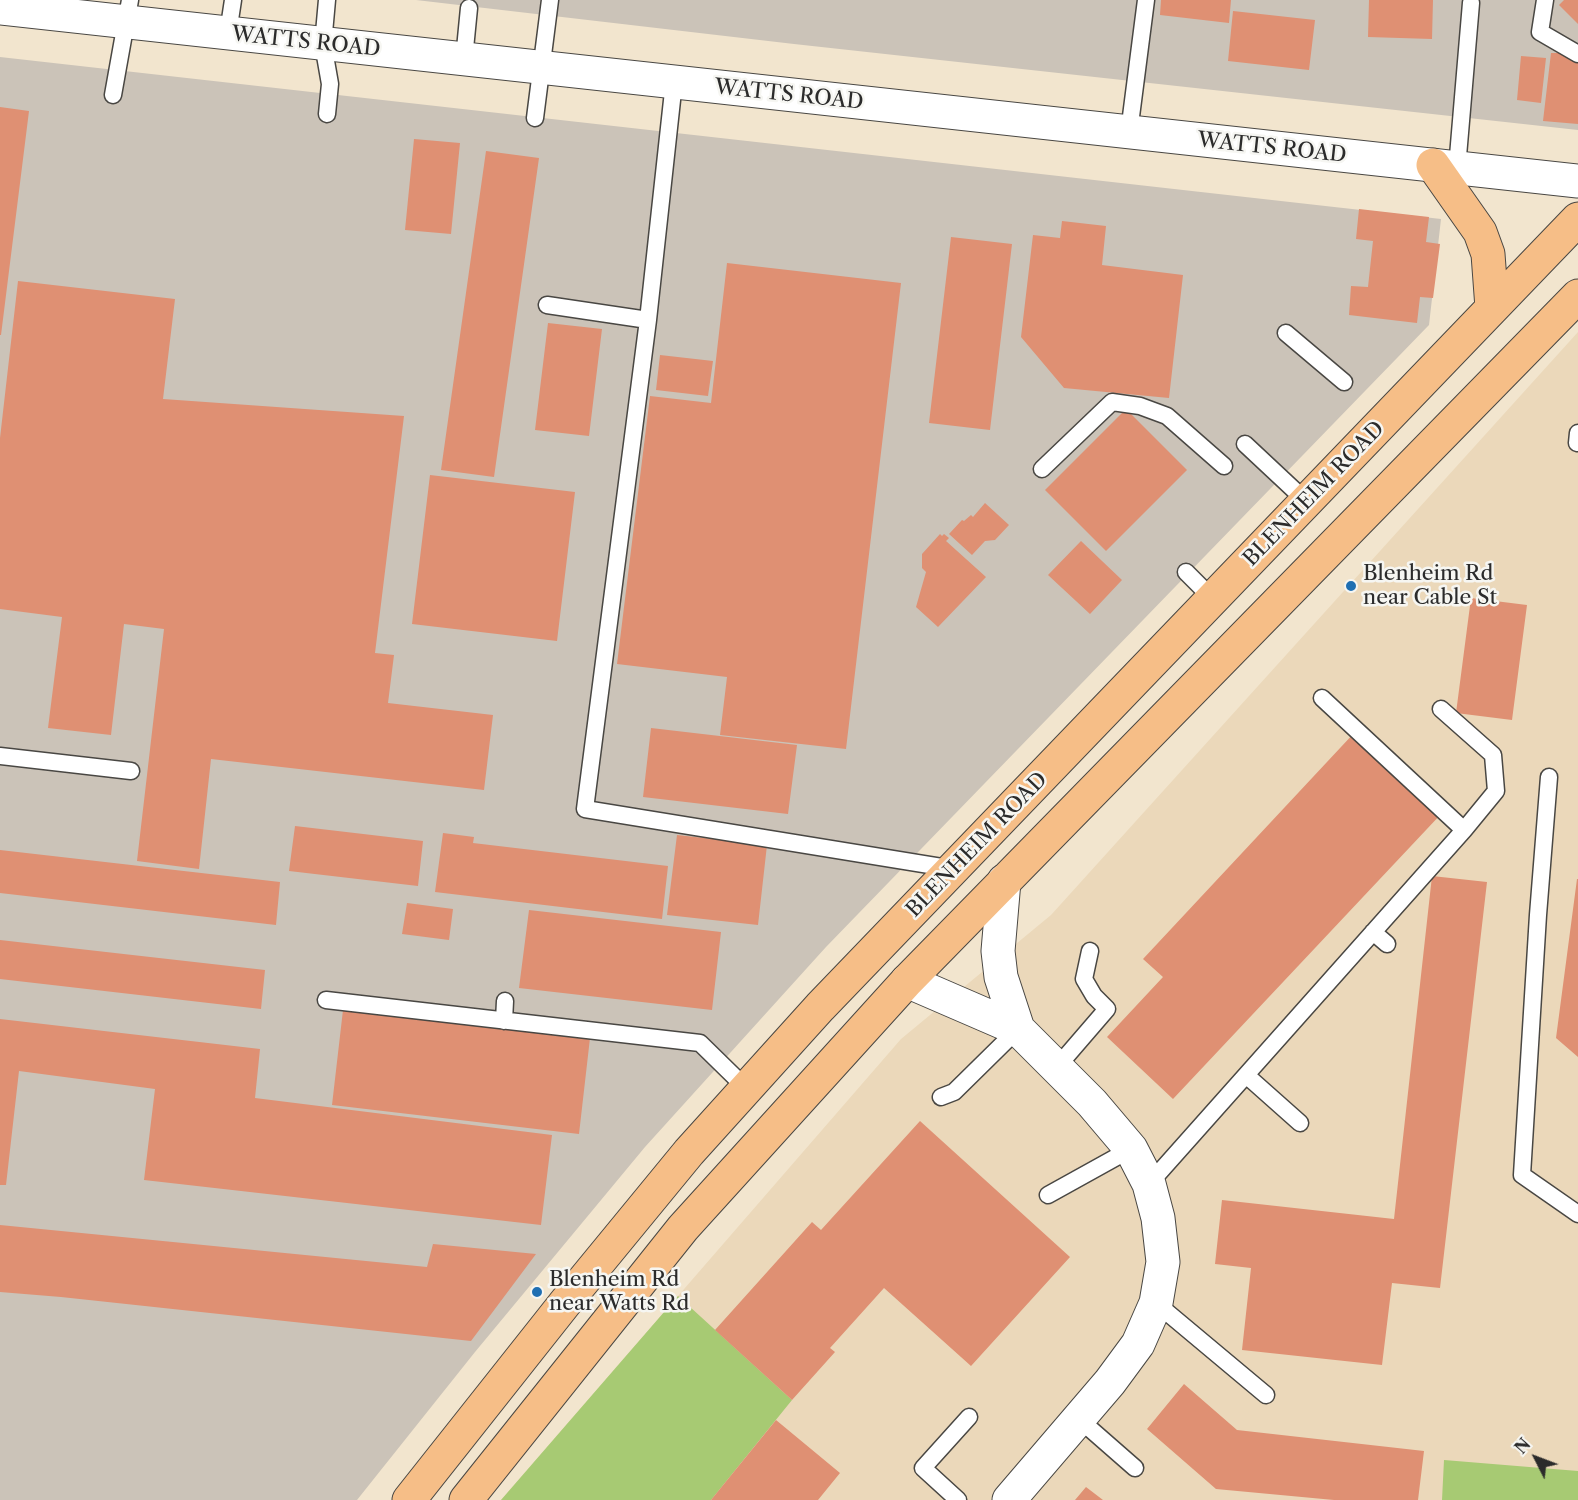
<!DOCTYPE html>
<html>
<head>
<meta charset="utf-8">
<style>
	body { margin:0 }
	#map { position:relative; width:1578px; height:1500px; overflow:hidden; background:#f2e5ce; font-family:"Libre Caslon Text",serif }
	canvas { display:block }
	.north { position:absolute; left:1506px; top:1428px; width:60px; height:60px; -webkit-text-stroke:4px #f6f6f2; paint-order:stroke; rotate:312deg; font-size:16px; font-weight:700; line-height:24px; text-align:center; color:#2b2b2b }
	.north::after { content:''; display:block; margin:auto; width:21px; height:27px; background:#2b2b2b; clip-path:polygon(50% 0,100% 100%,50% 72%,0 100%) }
</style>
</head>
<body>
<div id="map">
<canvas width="1578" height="1500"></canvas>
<div class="north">N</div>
</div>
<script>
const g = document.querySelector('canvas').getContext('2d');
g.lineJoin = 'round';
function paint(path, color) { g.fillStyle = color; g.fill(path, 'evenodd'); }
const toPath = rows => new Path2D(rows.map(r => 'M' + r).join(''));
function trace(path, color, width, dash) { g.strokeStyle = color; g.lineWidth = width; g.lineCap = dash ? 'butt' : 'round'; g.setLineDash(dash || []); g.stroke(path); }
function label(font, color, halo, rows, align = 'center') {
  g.font = font + ' "Libre Caslon Text",serif'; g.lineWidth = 5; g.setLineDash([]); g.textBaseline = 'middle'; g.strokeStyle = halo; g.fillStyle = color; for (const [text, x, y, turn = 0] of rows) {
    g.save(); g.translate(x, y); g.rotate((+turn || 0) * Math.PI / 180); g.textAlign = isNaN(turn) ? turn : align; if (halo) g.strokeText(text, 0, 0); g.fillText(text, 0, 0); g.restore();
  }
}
const built = toPath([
	[1578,332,1578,1500,501,1500,901,1039,1051,915]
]);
const industrial = toPath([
	[416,0,1578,0,1578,130,794,44],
	[0,57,1441,219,1429,325,826,947,645,1147,475,1352,357,1500,0,1500]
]);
const green = toPath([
	[678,1296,792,1400,711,1500,501,1500],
	[1444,1460,1578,1471,1578,1500,1442,1500]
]);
const building = toPath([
	[1161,0,1231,0,1229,23,1160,15],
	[1369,0,1433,0,1432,39,1368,37],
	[1564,0,1578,0,1578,24,1559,5],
	[1233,11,1315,20,1309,70,1228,61],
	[1551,53,1567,53,1578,63,1578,124,1543,121],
	[1521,56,1546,58,1541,103,1517,100],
	[0,107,29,111,1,335,0,335],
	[414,139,460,143,451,234,405,230],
	[486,151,539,158,494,477,441,470],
	[1359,209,1429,217,1426,242,1440,244,1433,298,1420,297,1417,323,1349,315,1351,286,1368,287,1373,241,1356,239],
	[1062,221,1106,226,1102,265,1183,275,1169,398,1064,388,1021,337,1033,235,1060,238],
	[951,237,1012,244,990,430,929,423],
	[727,263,901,283,846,749,720,735,727,677,617,664,650,396,711,403],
	[18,281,175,299,163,399,404,416,375,653,394,655,388,703,493,715,484,790,211,759,199,869,137,861,164,629,124,624,111,735,48,728,62,617,0,609,0,438],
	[548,323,602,329,589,436,535,430],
	[660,355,713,361,708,396,656,390],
	[1126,409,1187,470,1106,551,1045,490],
	[430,475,575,492,557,641,412,624],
	[985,503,1009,525,995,540,985,541,972,555,949,534,962,520,964,521,971,515,973,517],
	[940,534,942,536,944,534,949,538,946,541,986,577,938,627,916,607,926,572,922,568,922,554],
	[1081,541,1122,580,1090,614,1048,575],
	[1471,598,1527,605,1512,720,1456,713],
	[651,728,797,745,788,814,643,797],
	[1355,732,1442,813,1173,1099,1107,1037,1163,977,1143,959],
	[295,826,423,841,418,886,289,871],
	[443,833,474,837,473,843,668,866,662,919,435,892],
	[677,835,767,845,758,925,667,915],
	[0,850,280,882,276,925,0,893],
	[1432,876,1487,882,1440,1288,1392,1283,1382,1365,1242,1350,1251,1268,1215,1264,1222,1200,1394,1219],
	[1577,879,1578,879,1578,1057,1556,1038],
	[407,903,453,909,449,940,402,934],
	[529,910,721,932,712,1010,519,988],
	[0,940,265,970,261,1009,0,979],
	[343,1010,590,1038,579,1134,332,1105],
	[0,1019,260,1049,255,1098,552,1135,541,1225,144,1180,155,1089,19,1071,6,1185,0,1185],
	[920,1121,1070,1257,971,1366,884,1288,830,1348,835,1352,792,1400,715,1330,812,1222,821,1230],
	[0,1225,427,1267,433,1244,536,1254,471,1341,61,1297,0,1292],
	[1184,1384,1237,1430,1424,1451,1418,1500,1334,1500,1216,1489,1147,1429],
	[776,1420,840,1473,818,1500,711,1500],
	[1086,1487,1103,1500,1075,1500]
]);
const lane = toPath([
	[327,0,323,44,330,84,327,114],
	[1545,0,1540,32,1578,54],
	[228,33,233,0],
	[464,59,469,8],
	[113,95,130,0],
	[535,118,550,0],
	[1129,132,1146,0],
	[1457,168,1471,3],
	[547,305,648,320,674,82],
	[648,320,585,809,954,869],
	[1286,333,1344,382],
	[1577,443,1578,433],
	[1245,444,1307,502],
	[1042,469,1112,402,1140,406,1167,416,1224,466],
	[1186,572,1213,599],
	[1322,698,1464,830,1496,791,1493,755,1441,709],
	[0,756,131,771],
	[1549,777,1538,915,1522,1175,1578,1214],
	[1373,932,1387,944],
	[326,1000,700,1043,747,1089],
	[504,1021,505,1001],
	[1057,1067,1107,1009,1094,996,1084,979,1090,951],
	[1246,1075,1300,1123],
	[941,1097,954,1092,1018,1029],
	[1149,1184,1464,830],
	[1048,1195,1131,1149],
	[1156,1303,1266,1395],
	[1079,1419,1135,1468],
	[958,1500,923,1468,969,1417]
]);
const street = toPath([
	[0,8,1578,181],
	[1004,881,998,951,1001,977,1018,1029],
	[907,981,1018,1029,1092,1103,1131,1149,1149,1184,1158,1218,1163,1262,1156,1303,1138,1344,1110,1382,1009,1500]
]);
const primary = toPath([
	[1433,165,1480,232,1488,254,1492,308],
	[409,1500,565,1303,689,1152,820,1007,1578,219],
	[466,1500,683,1228,907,981,1578,296]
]);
const markers = [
	[1351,586,6,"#1f6fb2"],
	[537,1292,6,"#1f6fb2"]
];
const streetNames = [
	["WATTS ROAD",306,42,6],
	["WATTS ROAD",789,95,6],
	["WATTS ROAD",1272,148,6],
	["BLENHEIM ROAD",1314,494,-46],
	["BLENHEIM ROAD",977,845,-46]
];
const poiNames = [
	["Blenheim Rd",1363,574],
	["near Cable St",1363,598],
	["Blenheim Rd",549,1280],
	["near Watts Rd",549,1304]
];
paint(built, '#ebd8ba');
paint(industrial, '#cbc3b8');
paint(green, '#a7ca73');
paint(building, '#df9073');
trace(lane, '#494743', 19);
trace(street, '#494743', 35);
trace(primary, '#494743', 35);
trace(lane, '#fff', 16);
trace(street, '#fff', 33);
trace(primary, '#f6be87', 33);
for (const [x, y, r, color] of markers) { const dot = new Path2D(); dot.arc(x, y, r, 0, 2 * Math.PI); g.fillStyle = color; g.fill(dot); trace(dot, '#f6f6f2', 2); }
label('21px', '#2b2b2b', '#f6f6f2', streetNames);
label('21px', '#2b2b2b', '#f6f6f2', poiNames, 'left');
</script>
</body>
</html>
